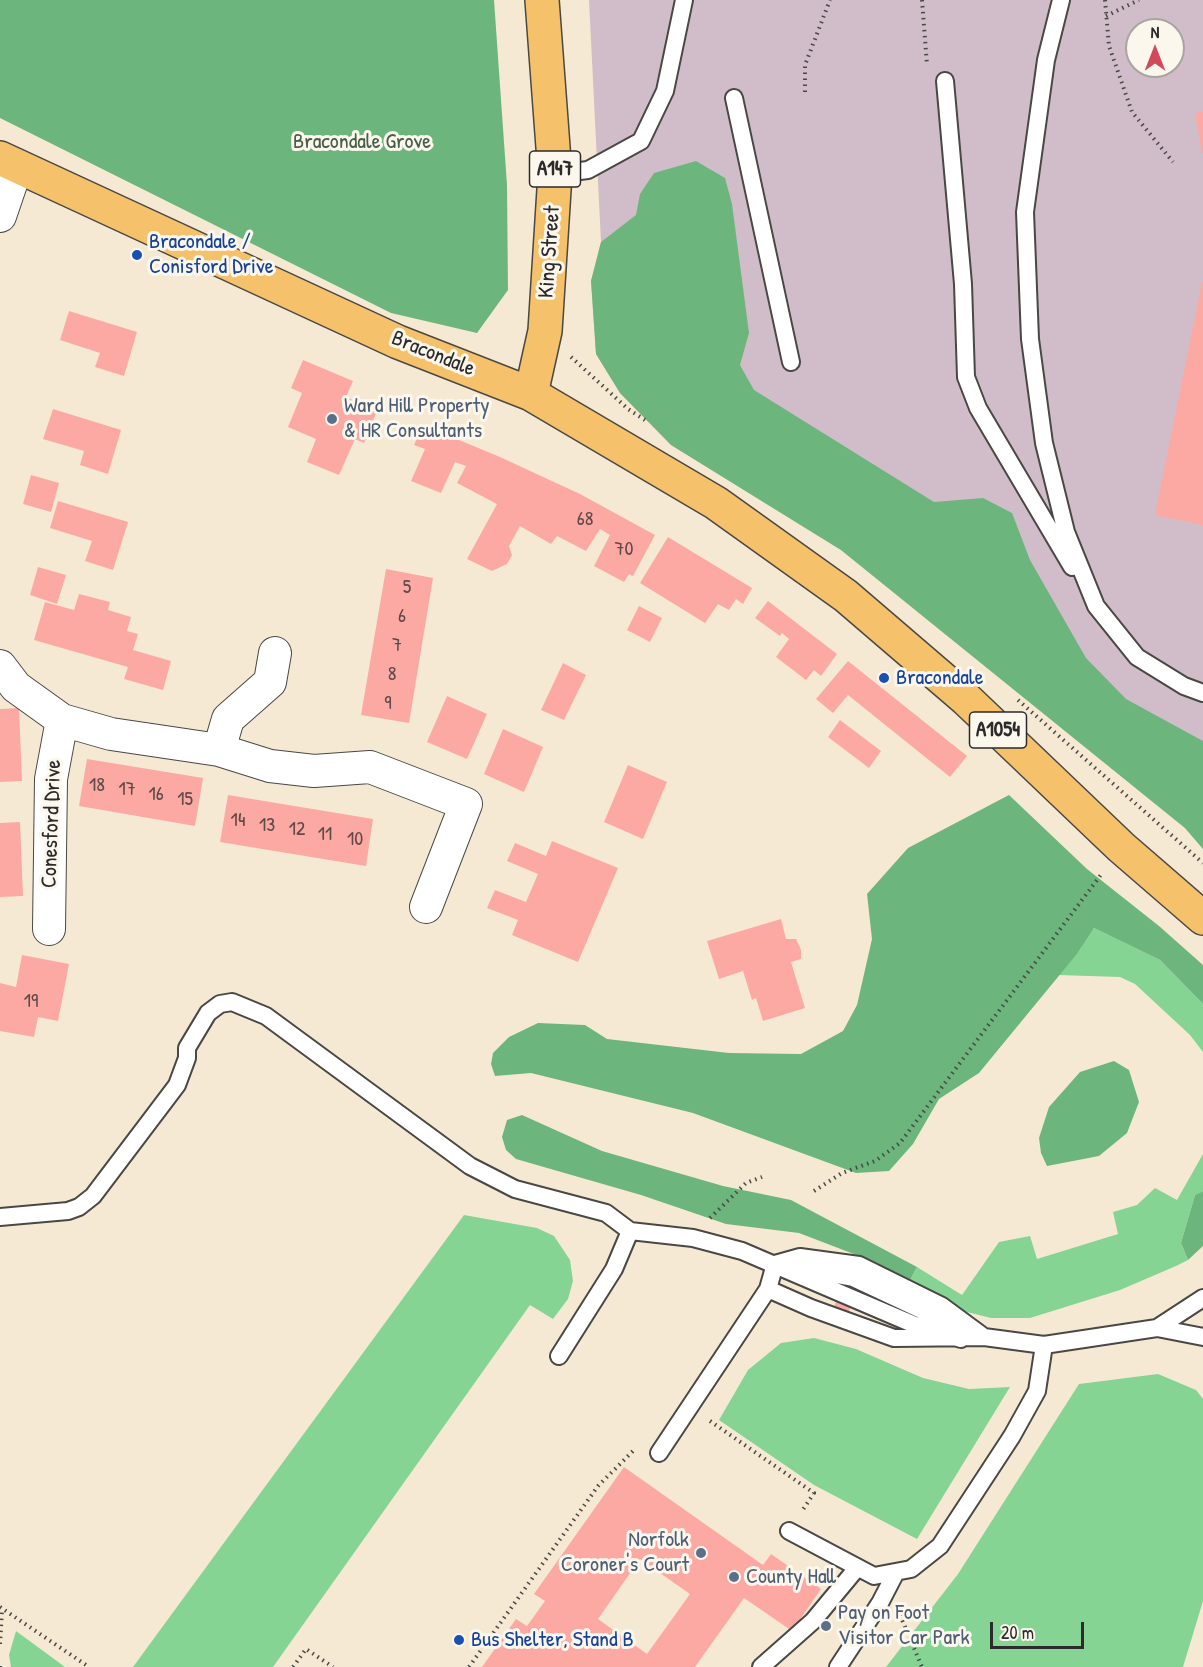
<!DOCTYPE html>
<html>
<head>
<meta charset="utf-8">
<style>
	body { margin:0 }
	#map { position:relative; width:1203px; height:1667px; overflow:hidden; background:#f6e9d3; font-family:"Patrick Hand",sans-serif }
	canvas { display:block }
	.north { position:absolute; left:1125px; top:18px; width:60px; height:60px; box-sizing:border-box; background:#fbf7ec; border:2px solid #a8a59f; border-radius:50%; rotate:0deg; font-size:16px; font-weight:700; line-height:24px; text-align:center; color:#2b2b2b }
	.north::after { content:''; display:block; margin:auto; width:21px; height:27px; background:#d1495b; clip-path:polygon(50% 0,100% 100%,50% 72%,0 100%) }
	.scale { position:absolute; left:990px; top:1622px; width:94px; height:27px; box-sizing:border-box; border:3px solid #2b2b2b; border-top:0; padding-left:8px; font-size:18px; line-height:21px; white-space:nowrap; color:#2b2b2b; -webkit-text-stroke:4px #fbf7ec; paint-order:stroke }
</style>
</head>
<body>
<div id="map">
<canvas width="1203" height="1667"></canvas>
<div class="north">N</div>
<div class="scale">20 m</div>
</div>
<script>
const g = document.querySelector('canvas').getContext('2d');
g.lineJoin = 'round';
function paint(path, color) { g.fillStyle = color; g.fill(path, 'evenodd'); }
const toPath = rows => new Path2D(rows.map(r => 'M' + r).join(''));
function trace(path, color, width, dash) { g.strokeStyle = color; g.lineWidth = width; g.lineCap = dash ? 'butt' : 'round'; g.setLineDash(dash || []); g.stroke(path); }
function label(font, color, halo, rows, align = 'center') {
  g.font = font + ' "Patrick Hand",sans-serif'; g.lineWidth = 6; g.setLineDash([]); g.textBaseline = 'middle'; g.strokeStyle = halo; g.fillStyle = color; for (const [text, x, y, turn = 0] of rows) {
    g.save(); g.translate(x, y); g.rotate((+turn || 0) * Math.PI / 180); g.textAlign = isNaN(turn) ? turn : align; if (halo) g.strokeText(text, 0, 0); g.fillText(text, 0, 0); g.restore();
  }
}
const industrial = toPath([
	[589,0,1203,0,1203,849,1185,828,841,550,671,445,620,393,596,354,591,281,601,242],
	[1137,30,1173,30,1173,66,1137,66]
]);
const green = toPath([
	[1094,928,1160,960,1203,1004,1203,1052,1190,1035,1135,984,1120,977,1058,975],
	[1203,1154,1203,1191,1195,1195,1181,1243,1188,1260,1176,1266,1120,1290,1030,1318,991,1318,963,1311,908,1284,917,1267,962,1295,999,1242,1030,1236,1037,1259,1118,1234,1113,1212,1137,1205,1155,1188,1177,1200],
	[464,1215,537,1228,554,1236,570,1260,573,1281,568,1299,553,1319,530,1305,273,1667,133,1667],
	[814,1338,856,1349,923,1378,969,1389,1010,1387,917,1539,814,1485,719,1420,748,1370,781,1343],
	[1158,1374,1196,1390,1203,1399,1203,1601,1183,1667,886,1667,958,1574,1079,1384],
	[16,1631,65,1667,11,1667,9,1655]
]);
const forest = toPath([
	[0,0,494,0,507,185,508,290,477,333,391,313,0,118],
	[696,161,725,178,732,204,749,333,740,365,754,390,934,502,983,498,1012,513,1030,560,1086,658,1126,699,1203,741,1203,849,1185,828,841,550,671,445,620,393,596,354,591,281,601,242,636,215,640,194,654,173],
	[1009,795,1087,869,1159,926,1203,965,1203,1004,1160,960,1094,928,1076,955,979,1073,939,1099,913,1144,889,1171,856,1173,693,1113,531,1073,495,1076,491,1064,493,1053,509,1037,538,1023,585,1025,607,1039,729,1053,801,1054,843,1031,857,1005,872,939,867,894,908,848],
	[1114,1061,1129,1070,1139,1102,1127,1133,1099,1156,1047,1166,1041,1153,1039,1138,1049,1107,1080,1072],
	[522,1115,602,1151,723,1186,791,1200,917,1267,908,1284,859,1256,799,1233,726,1224,641,1195,516,1159,506,1150,502,1137,507,1120],
	[1203,1191,1203,1246,1188,1260,1181,1243,1195,1195]
]);
const building = toPath([
	[1203,112,1203,153,1202,153,1195,113],
	[1202,282,1203,282,1203,525,1155,515],
	[69,311,137,332,124,376,95,367,100,353,60,340],
	[303,360,353,381,346,397,377,411,364,443,355,439,339,475,307,462,316,439,288,427,302,393,291,388],
	[53,409,121,430,108,474,80,465,84,451,43,439],
	[423,425,500,457,580,494,655,535,633,576,629,574,624,582,594,566,610,535,600,529,586,551,557,536,551,544,520,526,509,546,512,555,507,564,492,571,467,559,497,504,457,483,466,466,455,462,441,493,411,481,425,449,414,445],
	[31,475,59,483,51,512,23,504],
	[58,501,128,522,113,570,85,561,92,541,50,528],
	[668,537,752,588,743,604,736,599,729,610,718,604,705,623,640,583],
	[38,567,66,575,57,604,30,595],
	[386,569,433,578,409,723,361,715],
	[79,594,110,602,108,610,131,617,127,631,138,634,133,650,171,661,163,690,124,679,128,667,34,640,45,602,74,610],
	[768,601,837,654,821,676,814,670,806,680,776,657,789,639,782,633,780,636,755,618],
	[639,606,662,618,650,642,627,630],
	[848,661,967,756,950,777,848,695,833,713,816,699],
	[563,663,586,675,564,720,541,710],
	[447,696,487,714,467,759,427,742],
	[19,708,22,781,0,782,0,709],
	[840,720,881,751,869,768,828,737],
	[503,729,543,747,524,792,484,774],
	[87,759,203,778,195,826,79,806],
	[628,765,667,782,643,839,604,822],
	[228,795,373,819,366,866,220,842],
	[20,822,23,896,0,897,0,823],
	[552,841,618,868,578,962,512,935,518,920,487,908,495,890,526,902,538,874,507,861,515,843,546,856],
	[781,919,786,939,796,939,801,950,801,959,791,962,805,1008,763,1021,756,998,752,1000,743,971,719,979,707,941],
	[22,955,69,964,58,1021,38,1017,34,1037,0,1031,0,983,16,987],
	[837,1300,851,1306,847,1315,833,1308],
	[624,1467,763,1565,771,1554,821,1589,792,1631,744,1598,695,1667,482,1667,516,1619,527,1626,545,1601,534,1594],
	[640,1559,690,1594,647,1654,598,1619]
]);
const path = toPath([
	[922,0,927,65],
	[1105,0,1109,46,1132,112,1173,162],
	[1106,16,1139,0],
	[805,92,805,65,830,0],
	[571,357,628,409,645,420],
	[449,418,458,401],
	[1018,700,1203,863],
	[814,1191,842,1173,875,1161,900,1143,1103,872],
	[710,1218,746,1183,762,1177],
	[710,1421,814,1493,802,1511],
	[0,1607,89,1667],
	[900,1615,922,1667],
	[0,1644,2,1610],
	[0,1666,0,1667],
	[293,1667,306,1649,333,1667],
	[469,1667,598,1486,635,1449]
]);
const service = toPath([
	[1061,0,1046,60,1025,212,1030,339,1044,443,1066,532,1096,606,1137,657,1184,686,1203,693],
	[945,81,963,284,966,377,978,408,1072,567],
	[734,98,791,362],
	[555,174,588,170,641,141,665,91,684,0],
	[0,1217,68,1211,79,1207,93,1196,177,1085,187,1058,187,1048,208,1013,220,1004,232,1002,266,1016,470,1166,515,1189,606,1213,630,1231,693,1238,742,1251,915,1325,961,1339],
	[775,1264,800,1257,859,1265,942,1306,984,1337],
	[803,1269,853,1278,932,1315,955,1335],
	[768,1289,811,1308,894,1338,984,1337,1044,1345,1157,1328,1203,1337],
	[1157,1328,1203,1298],
	[559,1356,614,1269,630,1231],
	[659,1453,768,1289,775,1264],
	[789,1531,874,1576,911,1569,940,1546,1012,1436,1037,1391,1044,1345],
	[761,1667,813,1621,857,1568],
	[838,1667,880,1603,895,1574]
]);
const minor = toPath([
	[0,216,17,166],
	[0,666,16,687,62,720,111,734,219,750,270,766,314,771,370,767,466,804,426,907],
	[219,750,228,719,270,682,275,653],
	[49,929,51,779,62,720]
]);
const primary = toPath([
	[0,158,398,342,531,394,716,503,846,596,966,699,1121,847,1203,918],
	[531,394,545,331,555,174,542,0]
]);
const markers = [
	[137,255,6,"#1a4fb4"],
	[332,419,6,"#5c6f8a"],
	[884,678,6,"#1a4fb4"],
	[701,1553,6,"#5c6f8a"],
	[734,1577,6,"#5c6f8a"],
	[826,1626,6,"#5c6f8a"],
	[459,1640,6,"#1a4fb4"]
];
const numberNames = [
	["68",585,520],
	["70",624,550],
	["5",407,588],
	["6",402,617],
	["7",397,646],
	["8",392,675],
	["9",388,704],
	["18",97,786],
	["17",127,790],
	["16",156,795],
	["15",185,800],
	["14",238,821],
	["13",267,826],
	["12",297,830],
	["11",325,835],
	["10",355,840],
	["19",31,1002]
];
const shields = [
	[555,169,51],
	[998,730,57]
];
const shieldNames = [
	["A147",555,169],
	["A1054",998,730]
];
const parkNames = [
	["Bracondale Grove",362,142]
];
const transitNames = [
	["Bracondale /",149,242],
	["Conisford Drive",149,267],
	["Bracondale",896,678],
	["Bus Shelter, Stand B",471,1640]
];
const streetNames = [
	["King Street",550,252,-86],
	["Bracondale",433,354,22],
	["Conesford Drive",52,824,-88]
];
const serviceNames = [
	["Ward Hill Property",344,406],
	["& HR Consultants",344,431],
	["Norfolk",689,1540,"right"],
	["Coroner's Court",689,1565,"right"],
	["County Hall",746,1577],
	["Pay on Foot",838,1613],
	["Visitor Car Park",838,1638]
];
paint(industrial, '#d1bdc9');
paint(green, '#85d494');
paint(forest, '#6cb67e');
paint(building, '#fca9a3');
trace(service, '#494844', 20);
trace(minor, '#494844', 34);
trace(primary, '#494844', 36);
trace(path, '#494844', 4, [1.5, 4.5]);
trace(service, '#fff', 16);
trace(minor, '#fff', 32);
trace(primary, '#f5c16b', 33);
for (const [x, y, r, color] of markers) { const dot = new Path2D(); dot.arc(x, y, r, 0, 2 * Math.PI); g.fillStyle = color; g.fill(dot); trace(dot, '#fbf7ec', 2); }
label('20px', '#5f4a49', null, numberNames);
for (const [x, y, w] of shields) { const box = new Path2D(); box.roundRect(x - w / 2, y - 18, w, 36, 4.5); g.fillStyle = '#fbf7ec'; g.fill(box); trace(box, '#2b2b2b', 1.5); }
label('bold 21px', '#2b2b2b', null, shieldNames);
label('22px', '#465e4a', '#fbf7ec', parkNames);
label('22px', '#164399', '#fbf7ec', transitNames, 'left');
label('22px', '#2b2b2b', '#fbf7ec', streetNames);
label('22px', '#4e5e75', '#fbf7ec', serviceNames, 'left');
</script>
</body>
</html>
